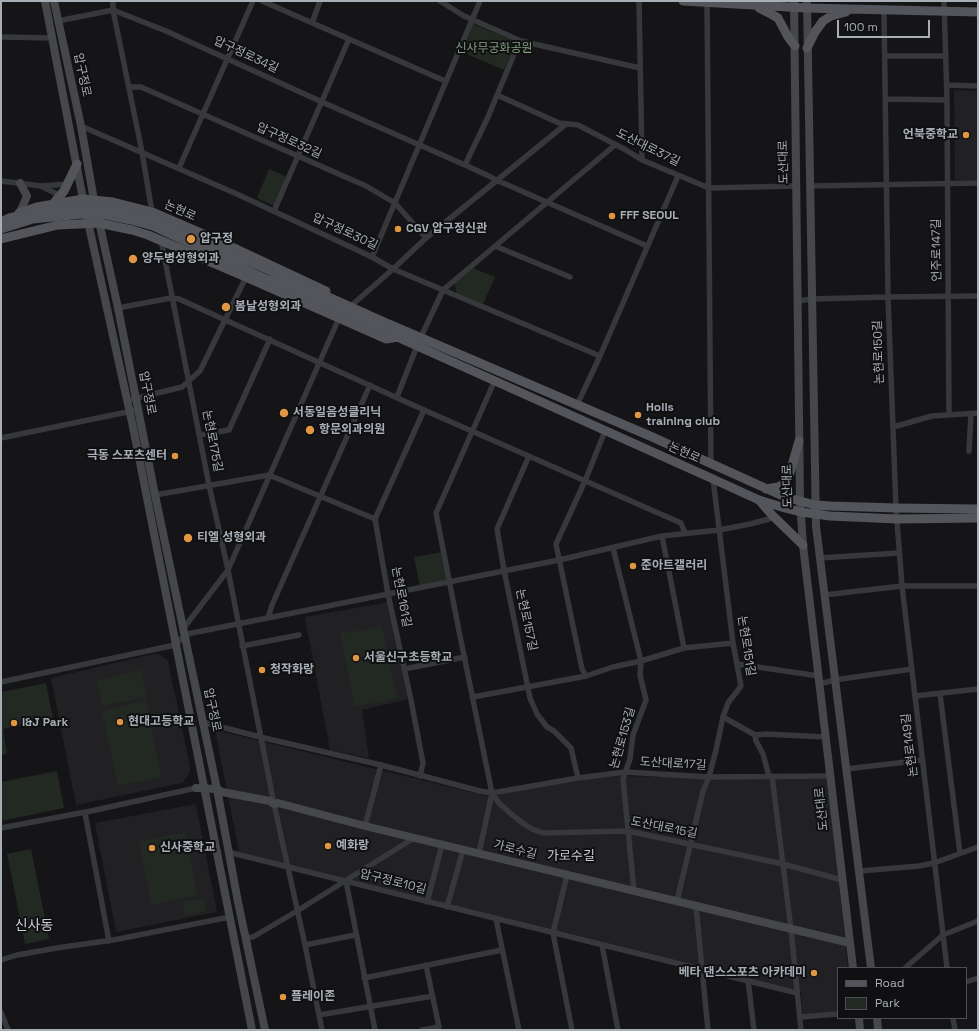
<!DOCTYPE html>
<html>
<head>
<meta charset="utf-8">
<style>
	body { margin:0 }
	#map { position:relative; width:979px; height:1031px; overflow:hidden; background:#151517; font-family:"Space Grotesk",sans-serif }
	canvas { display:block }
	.frame { position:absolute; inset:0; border:2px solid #a8aeb6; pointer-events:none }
	.legend { position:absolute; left:837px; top:967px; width:130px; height:52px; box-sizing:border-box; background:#101012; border:1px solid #4d4f54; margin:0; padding:5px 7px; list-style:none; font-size:12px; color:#a8aeb6 }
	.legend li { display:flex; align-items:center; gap:8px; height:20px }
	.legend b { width:20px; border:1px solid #4d4f54 }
	.scale { position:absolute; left:837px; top:20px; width:93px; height:18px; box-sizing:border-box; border:2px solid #a8aeb6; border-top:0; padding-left:5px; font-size:12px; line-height:14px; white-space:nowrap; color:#a8aeb6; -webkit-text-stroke:3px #101012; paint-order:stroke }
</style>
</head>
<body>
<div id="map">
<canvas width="979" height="1031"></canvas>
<div class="frame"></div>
<ul class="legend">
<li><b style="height:5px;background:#53555a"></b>Road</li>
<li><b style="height:11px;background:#222922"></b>Park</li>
</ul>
<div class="scale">100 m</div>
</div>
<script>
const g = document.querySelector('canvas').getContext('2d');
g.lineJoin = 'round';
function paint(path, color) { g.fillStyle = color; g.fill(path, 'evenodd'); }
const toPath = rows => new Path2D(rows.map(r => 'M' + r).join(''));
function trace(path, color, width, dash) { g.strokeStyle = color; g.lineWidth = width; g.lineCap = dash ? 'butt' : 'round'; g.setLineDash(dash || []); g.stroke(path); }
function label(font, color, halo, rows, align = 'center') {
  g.font = font + ' "Space Grotesk","Noto Sans KR",sans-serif'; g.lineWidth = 4; g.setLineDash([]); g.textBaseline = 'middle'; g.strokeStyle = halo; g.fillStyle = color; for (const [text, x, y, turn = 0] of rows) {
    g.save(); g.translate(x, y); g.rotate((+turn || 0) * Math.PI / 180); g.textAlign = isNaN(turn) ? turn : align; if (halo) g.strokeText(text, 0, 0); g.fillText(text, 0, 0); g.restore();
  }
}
const built = toPath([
	[954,90,978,91,978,180,955,180],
	[389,602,408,699,362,710,369,758,330,750,305,617],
	[153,654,159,654,168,661,190,767,190,773,182,783,76,805,51,678],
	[215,730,487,796,607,776,828,779,848,968,838,968,838,1012,803,1015,801,992,239,852],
	[196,804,217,912,116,932,95,823]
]);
const green = toPath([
	[473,24,516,42,504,70,462,52],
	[269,169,287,177,274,206,257,198],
	[473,268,495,277,483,304,457,293,454,283],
	[442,552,447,581,420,587,414,557],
	[382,626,397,698,355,707,340,634],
	[141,670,146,697,102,706,97,680],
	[46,683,53,718,3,729,7,754,1,755,1,692],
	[146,700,161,777,118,786,102,711],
	[57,771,64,808,1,821,1,782],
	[186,832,197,896,152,905,139,842],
	[31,849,49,939,25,944,7,854],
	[203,898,206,911,185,916,182,902]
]);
const street = toPath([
	[113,1,113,10,142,152,152,212],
	[262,1,445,81],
	[440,1,464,16,521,41,640,68],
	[639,1,642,160],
	[707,1,711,464],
	[944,1,947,100,949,415],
	[884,10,888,297,896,508,902,586,947,968],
	[58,21,113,10,166,31,322,102,465,165,491,177,497,181,503,183,647,246],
	[312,23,320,1],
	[1,37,53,38],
	[885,56,946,56],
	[947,85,978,86],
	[129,87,141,87,366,186,395,203,426,238],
	[497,95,559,123,578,125,626,150,642,160,709,188,796,186],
	[886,99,947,100],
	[81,126,239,195,372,257,393,269,600,356],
	[465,165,488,117,517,47,521,41],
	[179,168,253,1],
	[1,181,41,186,61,196],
	[41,186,69,184],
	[810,186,978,183],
	[274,211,349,39],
	[161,240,209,485,228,570,274,804,305,945,322,1030],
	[495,246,570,277],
	[372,257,480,1],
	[798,301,812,299,888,297,978,296],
	[353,304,393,269,426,238,566,124],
	[118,308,171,298,179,299,424,410,681,523,685,533],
	[420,339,443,290,615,145],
	[397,397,417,346],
	[133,399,182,387,200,371,246,277],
	[577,405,600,356,678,176],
	[893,427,932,416,978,413],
	[199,435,229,430,270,339],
	[1,438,137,410],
	[969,451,971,414],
	[529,456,497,529,504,570,530,698,537,714,547,727,554,731,571,748,578,778],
	[155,495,269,475,375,519],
	[662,536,684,648],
	[613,548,641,661,640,675,646,700,633,735,630,759,623,779,634,891],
	[819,558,899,553],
	[824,595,902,586,978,586],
	[268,618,272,605,370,385],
	[183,629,228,570,339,318],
	[175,645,185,635,192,633,559,560,662,536,719,530,750,524,769,519,773,516],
	[242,646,299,635],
	[737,664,819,676],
	[404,669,465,657],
	[586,676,582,669,556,544,585,481,605,431],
	[1,682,175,645],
	[820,684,834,680,912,669],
	[940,694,960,853],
	[915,696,978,689],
	[473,697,586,676,613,667,641,661,684,648,733,643],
	[723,717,755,735,766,734,826,737],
	[202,722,260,737,381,765,480,791,492,793,578,778,625,772,709,777,830,776],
	[755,735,756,741,763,754,769,776],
	[846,769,923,760],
	[420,776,423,763,411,700,388,594,375,519,424,410],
	[772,776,791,929,801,1030],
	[492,793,499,803,511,814,524,824,532,829,543,833,628,831,783,864,842,880],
	[85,813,109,941],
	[365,826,381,765],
	[1,828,91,811,196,788],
	[228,852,797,993],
	[479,853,492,793,459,631,436,513,495,380],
	[860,871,919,866,934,863,978,847],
	[567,875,553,933,572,1030],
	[346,881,375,1030],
	[677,901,703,791,709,777,716,750,723,717,728,703,741,686,733,643,713,479],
	[427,902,442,845],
	[696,906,708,1030],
	[447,907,463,850],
	[496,919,519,1030],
	[246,938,253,937,297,911,414,838],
	[305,945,355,935],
	[602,945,618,1030],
	[1,960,17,955,63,947,113,940,230,917],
	[905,968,943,935,978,921],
	[364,978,502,950],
	[748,980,754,1030],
	[966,982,978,978],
	[1,1012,8,1030],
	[319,1015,433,996],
	[800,1017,838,1014],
	[953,1018,955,1030],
	[422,1030,439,1027,426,965]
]);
const secondary = toPath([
	[45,1,83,199,133,427,252,1030],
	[54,1,81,126,95,206],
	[794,1,800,501,803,545,853,968],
	[807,1,816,526,871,968],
	[20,183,27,196,20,212],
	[98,217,118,308,155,495,217,789,238,902,265,1030],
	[196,788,217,789,222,792,270,801,274,804,278,803,365,826,850,943],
	[859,1018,860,1030],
	[877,1018,878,1030]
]);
const primary = toPath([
	[683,1,806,8,978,12],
	[759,8,771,14,778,18,788,37,795,46],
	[807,48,815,32,823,21,831,16,846,12],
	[53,204,64,191,77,164],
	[19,213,37,207,83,199,113,202,152,212,217,240,326,291],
	[1,239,58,225,99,223,132,230,148,235,246,277,386,339,398,337],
	[391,325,650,436,785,497,815,505,831,506,896,508,978,509],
	[386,332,713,479,759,500,785,508,801,512,830,516,897,519,978,518],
	[766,489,778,487,782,485,789,476,799,441],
	[759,500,773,516,803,545]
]);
const primaryBridge = toPath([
	[1,222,9,218,38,212,79,207,106,208,153,218,391,325],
	[1,229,33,219,81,214,107,215,131,220,153,226,266,279,342,310,386,332]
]);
const markers = [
	[966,135,4,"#e19642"],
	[612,216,4,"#e19642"],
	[398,229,4,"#e19642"],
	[191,239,5,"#e19642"],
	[133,259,5,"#e19642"],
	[226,307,5,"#e19642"],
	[284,413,5,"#e19642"],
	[638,415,4,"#e19642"],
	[310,430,5,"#e19642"],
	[175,456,4,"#e19642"],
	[188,538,5,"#e19642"],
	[633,566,4,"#e19642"],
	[356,658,4,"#e19642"],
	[262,670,4,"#e19642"],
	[120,722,4,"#e19642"],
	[14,723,4,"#e19642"],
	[328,846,4,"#e19642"],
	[152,848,4,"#e19642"],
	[814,973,4,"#e19642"],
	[283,997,4,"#e19642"]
];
const parkNames = [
	["신사무궁화공원",494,49]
];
const streetNames = [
	["압구정로34길",246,55,25],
	["압구정로",82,75,78],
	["압구정로32길",289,141,24],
	["도산대로37길",648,148,26],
	["도산대로",784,162,-91],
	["논현로",180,211,24],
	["압구정로30길",345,232,25],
	["언주로147길",937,250,-91],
	["논현로150길",879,352,-92],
	["압구정로",147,393,79],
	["논현로175길",212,441,79],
	["논현로",684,453,24],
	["도산대로",788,486,-91],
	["논현로161길",401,597,79],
	["논현로157길",526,620,78],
	["논현로151길",746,646,81],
	["압구정로",212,710,78],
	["논현로153길",623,738,-74],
	["논현로149길",910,745,-97],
	["도산대로17길",673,764,3],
	["도산대로",822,809,-96],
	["도산대로15길",664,828,11],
	["가로수길",515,850,14],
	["압구정로10길",393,882,14]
];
const poiNames = [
	["언북중학교",958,135,"right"],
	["FFF SEOUL",620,216],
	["CGV 압구정신관",406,229],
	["압구정",200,239],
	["양두병성형외과",142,259],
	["봄날성형외과",235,307],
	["Holis",646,408],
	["training club",646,422],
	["서동일음성클리닉",293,413],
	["항문외과의원",319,430],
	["극동 스포츠센터",167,456,"right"],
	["티엘 성형외과",197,538],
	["준아트갤러리",641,566],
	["서울신구초등학교",364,658],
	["청작화랑",270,670],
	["현대고등학교",128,722],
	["I&J Park",22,723],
	["예화랑",336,846],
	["신사중학교",160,848],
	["베타 댄스스포츠 아카데미",806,973,"right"],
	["플레이존",291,997]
];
const neighbourhoodNames = [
	["가로수길",571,856]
];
const quarterNames = [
	["신사동",34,926]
];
paint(built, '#212124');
paint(green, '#222922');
trace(street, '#36383b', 5.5);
trace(secondary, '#45474b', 8);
trace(primary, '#53555a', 9);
trace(primaryBridge, '#53555a', 9);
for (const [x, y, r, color] of markers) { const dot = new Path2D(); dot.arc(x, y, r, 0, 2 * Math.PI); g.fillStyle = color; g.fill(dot); trace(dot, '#101012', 1.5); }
label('12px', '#839f81', '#101012', parkNames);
label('12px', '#a8aeb6', '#101012', streetNames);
label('bold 12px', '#a8aeb6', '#101012', poiNames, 'left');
label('13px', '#c9ccd2', '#101012', neighbourhoodNames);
label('14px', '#c9ccd2', '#101012', quarterNames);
</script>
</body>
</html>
